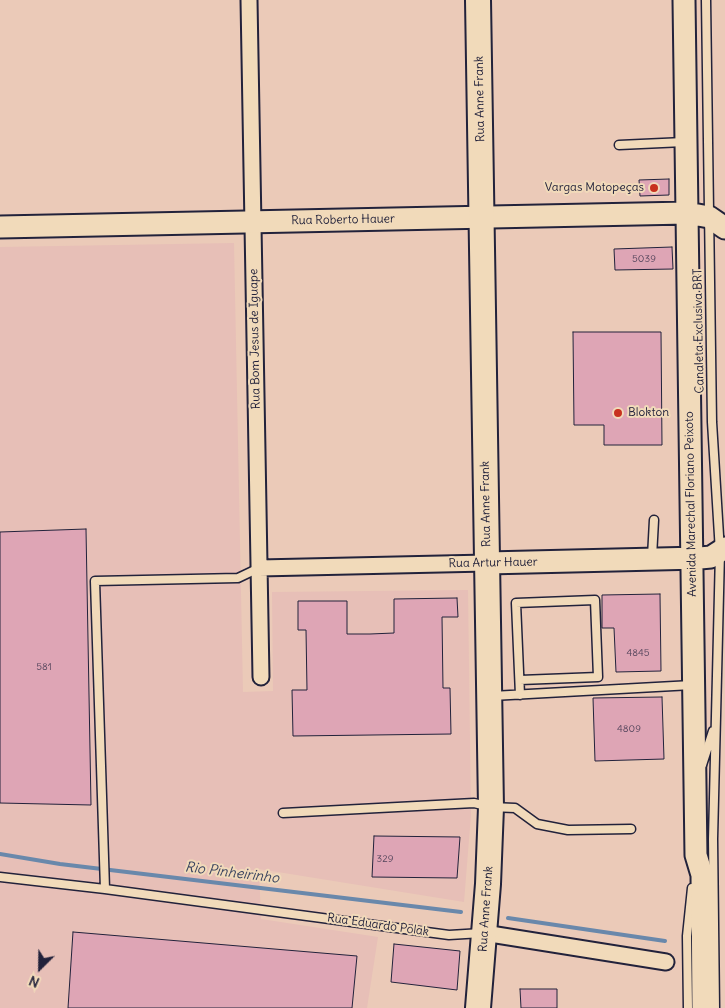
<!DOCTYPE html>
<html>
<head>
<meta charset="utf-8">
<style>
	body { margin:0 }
	#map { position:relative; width:725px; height:1008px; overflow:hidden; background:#ebcab8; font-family:Delius,sans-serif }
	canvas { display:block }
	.north { position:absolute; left:15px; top:943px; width:50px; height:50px; -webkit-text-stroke:4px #f1daba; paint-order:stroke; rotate:203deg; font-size:14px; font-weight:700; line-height:20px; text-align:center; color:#22223b }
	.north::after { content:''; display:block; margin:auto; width:18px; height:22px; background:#22223b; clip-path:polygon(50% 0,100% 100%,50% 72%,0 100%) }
</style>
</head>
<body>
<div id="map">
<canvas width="725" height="1008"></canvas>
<div class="north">N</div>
</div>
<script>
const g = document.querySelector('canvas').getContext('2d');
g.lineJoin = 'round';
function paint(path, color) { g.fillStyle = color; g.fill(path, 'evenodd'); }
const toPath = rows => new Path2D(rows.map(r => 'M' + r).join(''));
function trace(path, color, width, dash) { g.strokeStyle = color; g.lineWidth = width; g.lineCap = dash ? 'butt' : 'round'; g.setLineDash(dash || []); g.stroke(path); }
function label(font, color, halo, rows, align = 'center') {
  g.font = font + ' Delius,sans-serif'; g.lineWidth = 4; g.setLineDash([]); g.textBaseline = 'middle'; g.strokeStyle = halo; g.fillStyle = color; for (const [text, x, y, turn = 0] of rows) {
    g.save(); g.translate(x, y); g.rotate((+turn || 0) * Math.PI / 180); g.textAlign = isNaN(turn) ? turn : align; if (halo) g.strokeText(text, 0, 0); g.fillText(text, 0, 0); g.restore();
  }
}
const built = toPath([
	[234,243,243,692,273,691,272,592,468,590,471,815,464,902,259,869,261,919,378,937,367,1008,0,1008,0,247]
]);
const stream = toPath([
	[0,854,60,864,461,912],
	[508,918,665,941]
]);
const building = toPath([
	[669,179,669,195,640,196,639,180,669,179],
	[672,247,673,269,615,270,614,249,672,247],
	[573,332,661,332,662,445,604,445,604,425,574,425,573,332],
	[86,529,91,805,0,803,0,532,86,529],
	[660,594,661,671,616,672,614,628,602,628,602,595,660,594],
	[457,598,458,617,442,617,443,688,450,688,451,734,293,736,292,690,307,690,306,630,298,630,298,601,347,601,347,634,370,634,394,633,394,599,457,598],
	[662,697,664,759,595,761,593,698,662,697],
	[374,836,460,837,457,878,372,877,374,836],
	[73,932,357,956,352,1008,68,1008,73,932],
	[394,944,460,951,457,990,391,982,394,944],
	[520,989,557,989,557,1008,521,1008,520,989]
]);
const lane = toPath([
	[706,0,712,422,720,552,713,839,715,1008],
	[619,145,684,142],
	[652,557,654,520],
	[259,568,238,578,95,581,105,889,449,935,482,933],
	[520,680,598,677,595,600,516,603,520,695],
	[492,696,692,685],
	[702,765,713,731],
	[283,813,474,803,491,807,515,808,537,824,568,830,631,829],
	[0,877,105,889],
	[688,1008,687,936,692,888]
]);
const street = toPath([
	[249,0,261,677],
	[259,568,487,563],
	[484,933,666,962]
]);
const secondary = toPath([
	[684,0,696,855,702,875,703,1008],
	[0,227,687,213,709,217,725,228],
	[487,563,700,558,711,557,725,548]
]);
const primary = toPath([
	[478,0,491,807,488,884,478,1008]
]);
const markers = [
	[654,188,5,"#c8321e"],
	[618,413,5,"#c8321e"]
];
const numberNames = [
	["5039",644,259],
	["4845",638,653],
	["581",44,667],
	["4809",629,729],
	["329",385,859]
];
const streetNames = [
	["Rua Anne Frank",480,99,-91],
	["Rua Roberto Hauer",343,220,-1],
	["Canaleta Exclusiva BRT",699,331,-91],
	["Rua Bom Jesus de Iguape",255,339,-91],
	["Rua Anne Frank",486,504,-91],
	["Avenida Marechal Floriano Peixoto",691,504,-91],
	["Rua Artur Hauer",493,563,-1],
	["Rua Anne Frank",486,909,-86],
	["Rua Eduardo Polak",378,925,8]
];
const poiNames = [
	["Vargas Motopeças",644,188],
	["Blokton",628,413,"left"]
];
const waterNames = [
	["Rio Pinheirinho",232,873,7]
];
paint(built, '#e7bfb7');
trace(stream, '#6988ab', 4);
paint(building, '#dea5b5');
trace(building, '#22223b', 1);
trace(lane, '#22223b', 11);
trace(street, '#22223b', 19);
trace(secondary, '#22223b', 25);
trace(primary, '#22223b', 28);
trace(lane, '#f1daba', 8);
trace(street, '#f1daba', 15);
trace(secondary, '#f1daba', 21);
trace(primary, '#f1daba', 24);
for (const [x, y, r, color] of markers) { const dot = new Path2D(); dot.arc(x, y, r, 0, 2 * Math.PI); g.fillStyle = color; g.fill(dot); trace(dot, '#f1daba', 2); }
label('10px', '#51435a', null, numberNames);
label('12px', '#22223b', '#f1daba', streetNames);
label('12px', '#22223b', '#f1daba', poiNames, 'right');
label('italic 14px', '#3a4460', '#f1daba', waterNames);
</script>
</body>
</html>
